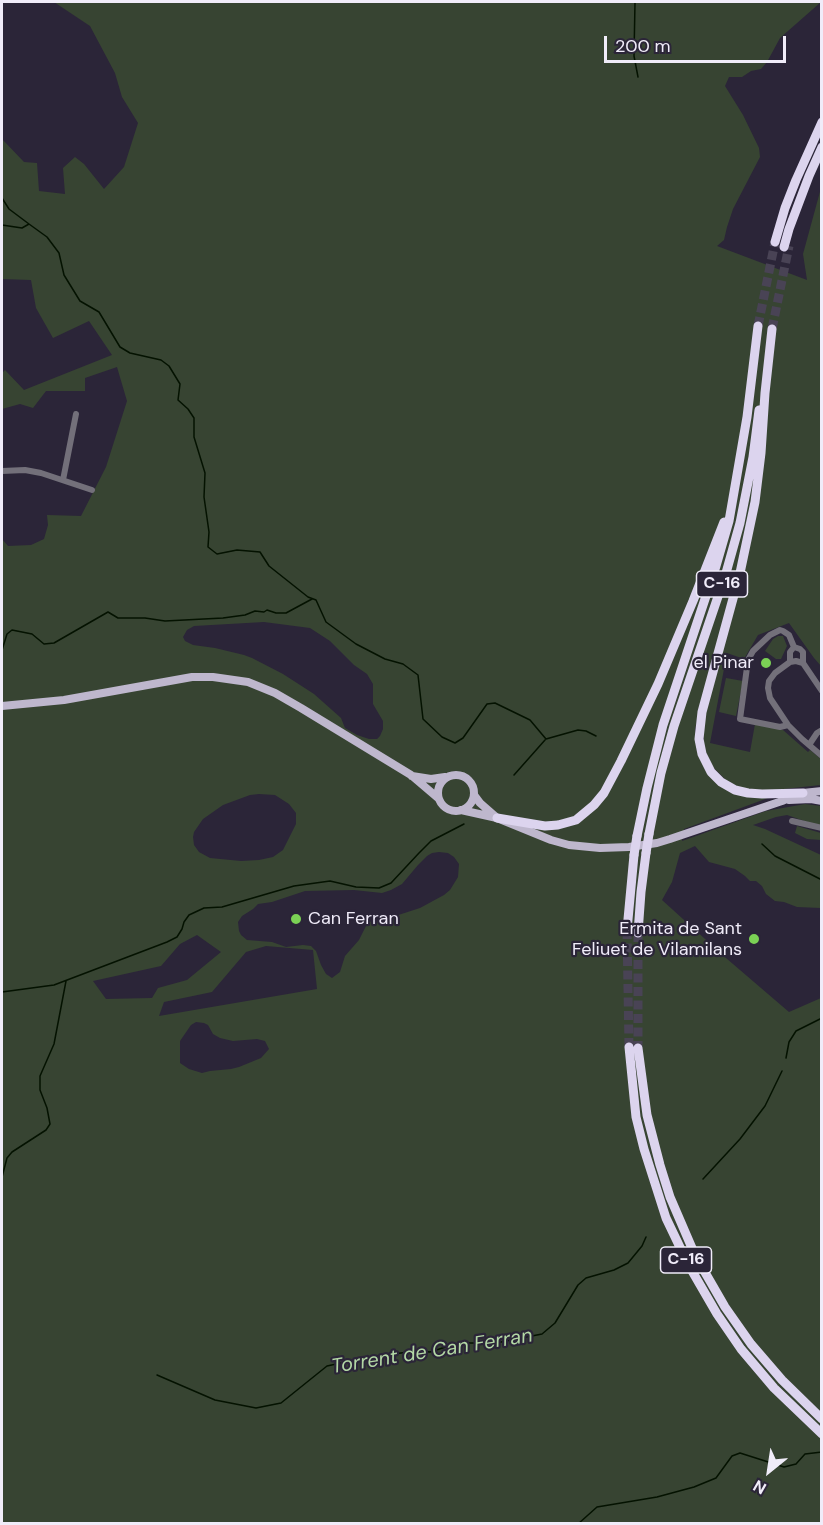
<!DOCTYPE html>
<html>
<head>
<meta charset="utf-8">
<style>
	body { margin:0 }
	#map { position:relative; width:823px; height:1525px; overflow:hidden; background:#2b2538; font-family:"DM Sans",sans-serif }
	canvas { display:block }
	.frame { position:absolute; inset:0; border:3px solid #f0ecf9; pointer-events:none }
	.north { position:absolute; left:739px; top:1441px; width:60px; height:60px; -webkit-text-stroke:4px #2b2538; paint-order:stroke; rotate:210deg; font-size:16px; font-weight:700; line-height:24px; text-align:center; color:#f0ecf9 }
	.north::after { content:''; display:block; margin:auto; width:21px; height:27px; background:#f0ecf9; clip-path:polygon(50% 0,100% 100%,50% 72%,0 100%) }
	.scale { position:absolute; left:604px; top:36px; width:182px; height:27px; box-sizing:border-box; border:3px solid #f0ecf9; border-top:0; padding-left:8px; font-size:18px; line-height:21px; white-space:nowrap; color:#f0ecf9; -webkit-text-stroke:4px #2b2538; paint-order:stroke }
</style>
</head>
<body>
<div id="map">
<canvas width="823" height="1525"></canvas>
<div class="frame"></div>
<div class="north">N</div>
<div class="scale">200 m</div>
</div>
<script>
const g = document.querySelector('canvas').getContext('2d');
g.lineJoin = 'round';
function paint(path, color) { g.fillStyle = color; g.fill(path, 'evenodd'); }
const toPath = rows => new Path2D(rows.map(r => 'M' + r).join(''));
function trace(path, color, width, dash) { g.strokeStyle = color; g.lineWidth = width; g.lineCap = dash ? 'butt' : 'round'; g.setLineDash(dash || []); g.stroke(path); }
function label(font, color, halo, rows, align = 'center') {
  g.font = font + ' "DM Sans",sans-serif'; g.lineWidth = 4.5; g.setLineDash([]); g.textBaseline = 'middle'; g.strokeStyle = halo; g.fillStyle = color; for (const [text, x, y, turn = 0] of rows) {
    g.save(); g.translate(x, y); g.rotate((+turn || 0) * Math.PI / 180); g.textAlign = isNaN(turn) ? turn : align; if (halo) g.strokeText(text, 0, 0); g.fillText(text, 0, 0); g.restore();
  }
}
const green = toPath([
	[54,2,821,2,780,38,767,62,761,69,751,71,742,77,729,77,725,86,743,115,759,148,760,157,733,209,727,227,724,240,717,246,807,280,803,254,821,188,821,666,814,658,789,623,758,635,744,659,727,653,710,743,750,752,755,724,783,730,808,752,810,750,821,759,821,785,765,791,741,788,727,781,712,766,704,748,703,721,721,658,711,669,703,696,695,729,697,752,712,776,724,787,740,794,756,796,768,796,768,798,684,829,682,841,766,811,805,804,821,806,821,825,813,824,787,815,776,817,753,825,765,829,821,855,821,908,797,907,784,902,775,901,766,894,762,886,756,881,750,881,745,876,735,869,709,862,695,846,680,853,672,882,662,900,726,958,789,1012,821,998,821,995,821,1523,2,1523,2,539,8,546,31,545,44,539,48,525,47,515,81,516,106,467,127,401,117,367,85,378,85,391,46,391,33,408,20,404,2,409,2,373,5,370,24,390,112,355,89,321,53,338,36,308,31,280,2,279,2,139,24,162,37,163,39,191,65,194,63,168,75,157,84,164,104,189,124,167,138,123,122,97,115,73,90,26],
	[264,622,310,628,330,641,354,665,367,674,373,684,373,704,383,721,383,729,380,736,377,739,369,739,357,735,345,728,341,718,314,694,283,674,252,658,244,655,215,648,193,645,185,641,183,637,187,630,194,626],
	[259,794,275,795,289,804,296,813,296,824,283,850,273,857,259,860,241,861,210,858,199,852,194,845,193,837,194,832,203,819,223,805,250,795],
	[439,852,448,853,454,857,459,864,458,877,450,890,444,895,420,908,386,919,368,922,359,940,345,956,340,972,332,978,326,974,321,965,316,951,311,946,303,945,286,947,272,942,247,940,241,935,239,931,238,922,242,916,253,909,258,904,272,902,305,891,354,890,382,893,391,890,402,884,418,865,427,856,432,853],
	[197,935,221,952,187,980,158,988,152,998,106,999,93,981,161,966,180,944],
	[266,946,313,950,317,989,159,1016,164,1002,212,992,246,952],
	[196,1022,204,1023,208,1025,213,1034,220,1038,233,1041,257,1039,265,1041,269,1049,261,1058,239,1067,231,1069,210,1071,202,1073,189,1069,180,1063,180,1041,191,1025],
	[778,636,783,636,787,646,781,659,776,659,765,651,773,639],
	[726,678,743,681,736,716,719,712],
	[797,826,821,833,821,840,807,839,795,833]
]);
const stream = toPath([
	[635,2,634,56,638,77],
	[2,198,9,209,29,224],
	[2,225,22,228,29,224,47,237,59,253,64,275,80,301,99,312,120,347,130,353,161,360,169,366,180,384,178,400,188,409,194,418,194,437,205,473,204,497,209,532,208,547,217,554,237,550,260,552,269,566,308,597,316,600,326,622,356,644,385,659,403,664,418,675,423,719,442,737,455,743,463,738,487,704,495,703,530,720,546,739,578,730,586,731,596,736],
	[2,650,7,634,12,630,32,634,44,644,54,643,108,612,118,618,145,618,165,621,223,618,245,615,255,611,264,612,267,610,276,613,286,613,312,599],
	[514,775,545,740],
	[762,844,775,856,822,880],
	[2,992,54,985,167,942,177,937,182,929,184,922,189,915,204,908,222,907,294,886,330,881,356,887,379,888,391,883,419,853,431,841,464,824],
	[786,1058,789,1042,796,1031,822,1018],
	[2,1177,7,1158,12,1152,46,1130,50,1124,47,1108,40,1090,40,1076,54,1044,66,981],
	[703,1179,740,1139,765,1106,782,1071],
	[157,1375,215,1400,256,1408,281,1403,327,1366,369,1357,417,1351,430,1352,452,1345,469,1343,496,1343,542,1334,555,1323,578,1285,586,1278,614,1270,628,1263,642,1246,646,1237],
	[578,1524,597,1507,657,1497,694,1487,716,1478,732,1456,740,1453,784,1467,796,1464,805,1454,822,1452]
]);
const highwayTunnel = toPath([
	[758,326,775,242],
	[772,329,789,246],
	[627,930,629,1047],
	[638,933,638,1048]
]);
const minor = toPath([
	[2,471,25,470,41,473,92,490],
	[63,480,76,414],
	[790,662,790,652,794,647],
	[822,691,805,666,803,663,796,661,790,662,775,673,769,681,768,688,770,698,788,725,802,739,822,756],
	[788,725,780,727,740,719,748,660,753,651,770,635,780,630,783,631,789,635,794,647,800,649,803,652,803,663],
	[809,745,817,733,822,730],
	[792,821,822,828]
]);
const major = toPath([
	[2,706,64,700,192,677,213,677,248,682,275,693,301,708,411,775,438,798],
	'438 793a18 18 0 1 1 36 0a18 18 0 1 1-36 0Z',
	[412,776,431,779,445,777],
	[474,795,480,803,496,817],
	[789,800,811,799,822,801],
	[461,810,497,818,551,840,569,845,600,848,629,847,657,843,670,839,782,801,793,796,803,793,822,791]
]);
const highway = toPath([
	[775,242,785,208,796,180,822,122],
	[784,247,789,229,809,176,822,147],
	[772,329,765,393,761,453,755,502,740,573,702,712,699,739,702,754,711,772,721,782,735,790,748,793,762,794,803,793],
	[497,818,545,826,558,825,576,820,594,805,604,793,621,761,658,684,693,601,724,522],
	[649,834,661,773,674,726,726,573,740,523,753,457,759,410],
	[637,836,647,788,663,725,716,566,729,521,747,417,758,326],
	[627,930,634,855],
	[638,933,641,892,646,853],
	[629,1047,636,1117,644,1149,666,1218,688,1264,717,1314,741,1349,774,1388,822,1434],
	[638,1048,647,1115,660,1165,670,1197,695,1255,725,1307,751,1344,782,1380,822,1419]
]);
const highwayBridge = toPath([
	[646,853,649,834],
	[634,855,637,836]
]);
const markers = [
	[766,663,6,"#7bd155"],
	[296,919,6,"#7bd155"],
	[754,939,6,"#7bd155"]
];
const shields = [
	[722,584,51],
	[686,1260,51]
];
const shieldNames = [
	["C-16",722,584],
	["C-16",686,1260]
];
const poiNames = [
	["el Pinar",754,663],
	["Can Ferran",308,919,"left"],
	["Ermita de Sant",742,929],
	["Feliuet de Vilamilans",742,950]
];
const waterNames = [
	["Torrent de Can Ferran",432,1352,-9]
];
paint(green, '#374432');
trace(stream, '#041200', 1.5);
trace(highwayTunnel, '#494355', 9, [9, 4.5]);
trace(minor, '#73707a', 6);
trace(major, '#beb7cd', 8);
trace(highway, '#dcd4ee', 9);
trace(highwayBridge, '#dcd4ee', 9);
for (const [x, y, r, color] of markers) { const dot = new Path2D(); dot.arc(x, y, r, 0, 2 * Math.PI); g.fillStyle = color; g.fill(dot); trace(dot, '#2b2538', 2); }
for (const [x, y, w] of shields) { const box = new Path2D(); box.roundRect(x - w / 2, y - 13, w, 26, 4.5); g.fillStyle = '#2b2538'; g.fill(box); trace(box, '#f0ecf9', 1.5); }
label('bold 16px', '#f0ecf9', null, shieldNames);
label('18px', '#f0ecf9', '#2b2538', poiNames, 'right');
label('italic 20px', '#b3d8a5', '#2b2538', waterNames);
</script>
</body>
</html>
